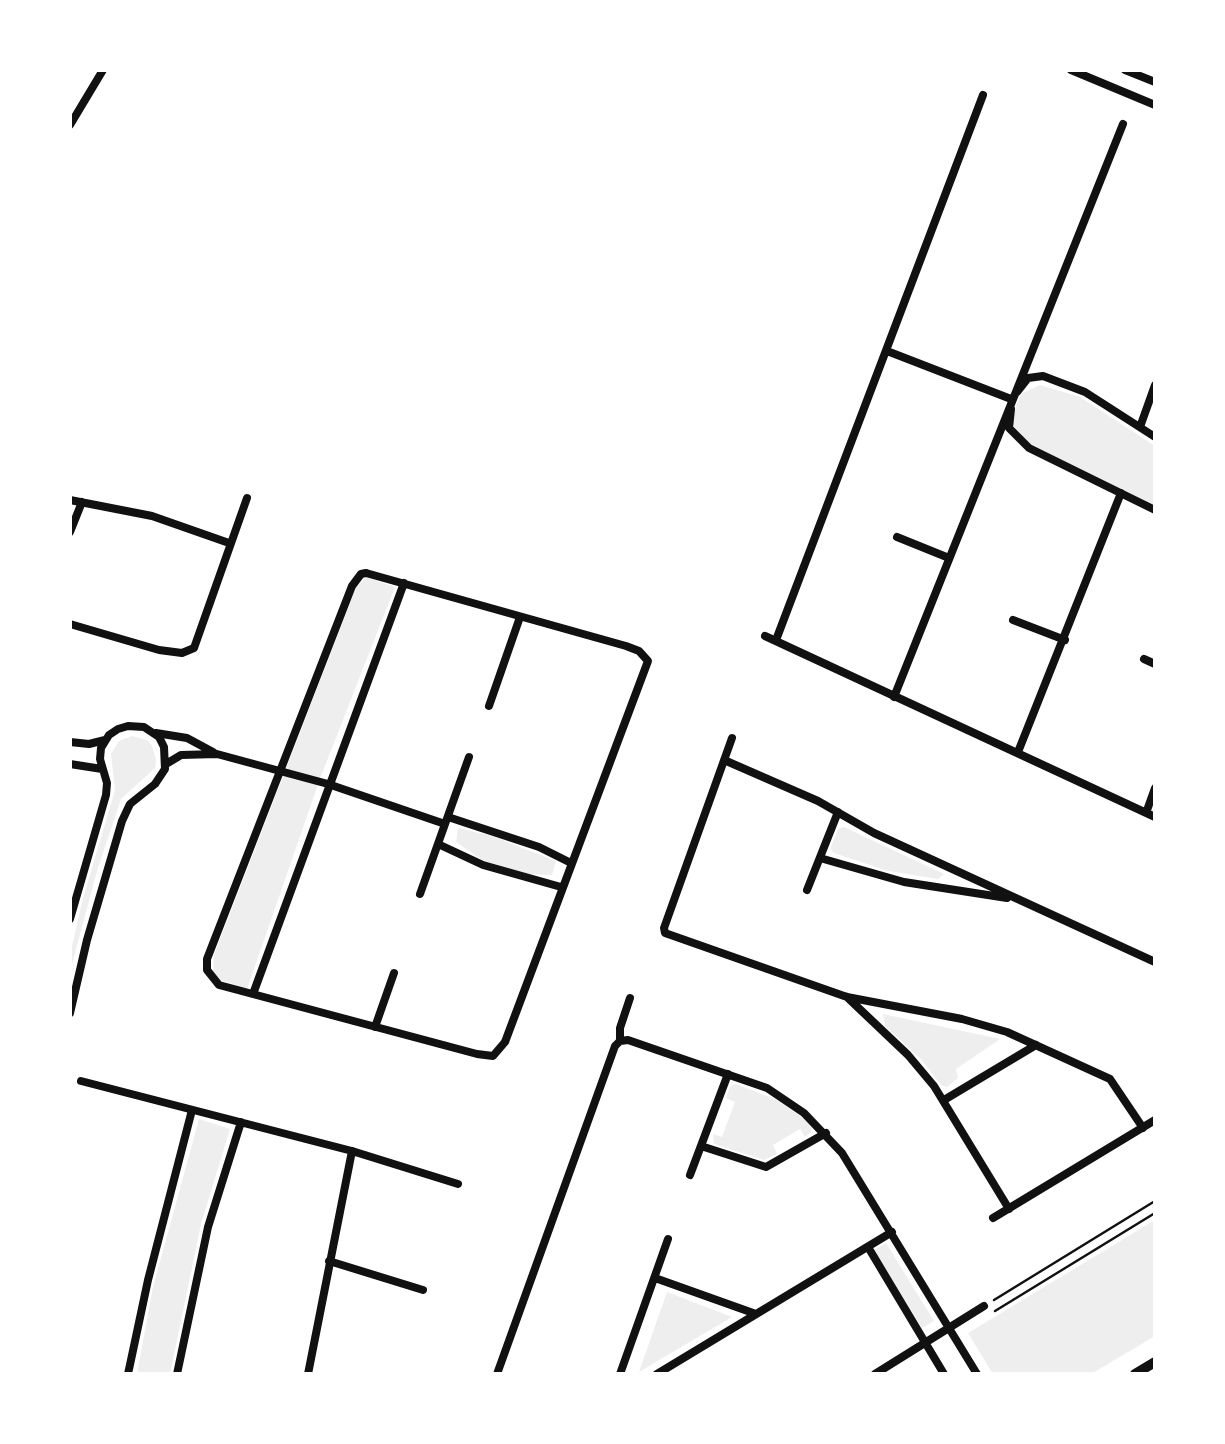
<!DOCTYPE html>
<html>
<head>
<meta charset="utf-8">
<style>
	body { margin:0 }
	#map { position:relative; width:1225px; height:1444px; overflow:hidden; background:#fff; font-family:"PT Sans Narrow",sans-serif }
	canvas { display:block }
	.frame { position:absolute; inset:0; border:72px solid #fff; pointer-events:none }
</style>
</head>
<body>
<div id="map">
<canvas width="1225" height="1444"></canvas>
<div class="frame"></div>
</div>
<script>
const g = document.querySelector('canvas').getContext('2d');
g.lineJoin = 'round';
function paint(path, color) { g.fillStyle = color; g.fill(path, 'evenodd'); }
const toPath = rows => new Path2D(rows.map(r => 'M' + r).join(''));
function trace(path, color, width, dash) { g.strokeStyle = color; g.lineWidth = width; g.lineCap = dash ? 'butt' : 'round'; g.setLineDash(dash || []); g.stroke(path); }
const green = toPath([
	[1040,385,1080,397,1155,446,1155,510,1031,448,1015,429,1011,418,1021,394],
	[366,577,395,587,321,776,247,989,218,979,213,973,214,955,356,588],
	[132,736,147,740,152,746,156,760,155,768,121,799,97,871,70,972,70,955,82,902,115,790,111,754,119,741],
	[844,827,944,874,938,879,888,871,834,853,830,849,838,829],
	[458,828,492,836,556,861,552,875,529,874,484,861,456,842],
	[883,1014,1000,1039,956,1069,958,1078,947,1087,941,1085,921,1059,885,1026],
	[735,1084,775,1099,803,1118,812,1128,811,1132,805,1137,800,1129,773,1145,777,1154,764,1160,714,1144,713,1134,722,1137,735,1102,726,1098,730,1087],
	[199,1119,230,1129,201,1224,170,1374,137,1374,153,1287],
	[1155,1220,1155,1336,1091,1374,993,1374,968,1333],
	[886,1243,934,1321,922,1328,874,1250],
	[667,1292,732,1317,639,1372]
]);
const path = toPath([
	[994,1300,1155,1201],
	[995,1311,1155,1213]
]);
const minor = toPath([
	[1071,70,1155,105],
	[1125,70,1155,82],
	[70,125,103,70],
	[887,351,1011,399],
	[1017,392,1028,378,1043,376,1085,392,1155,437],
	[1011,409,1009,428,1029,448,1155,510],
	[1140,427,1155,385],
	[70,500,152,516,229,543],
	[70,532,82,502],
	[897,537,949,558],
	[366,573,626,646,639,651,648,661,505,1042,493,1056,477,1054,219,985,207,970,207,959,352,586,361,574,366,573],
	[1013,620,1065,640],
	[70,624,159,650,182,653,194,648,247,498],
	[765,636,1155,817],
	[776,640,983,95],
	[1144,659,1155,664],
	[894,697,1123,124],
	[489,706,520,617],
	[156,733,187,738,213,752],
	[732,738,664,928,665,933,847,997,962,1019,1007,1032,1110,1079,1143,1128],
	[70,742,89,744,105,740],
	[1018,752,1121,493],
	[724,760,818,801,874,833,1155,962],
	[70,764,102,769],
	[166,764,181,755,217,754,328,784,445,824],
	[1146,813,1155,788],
	[448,817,539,847,571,863],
	[438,844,483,865,561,887],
	[820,858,904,882,1007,898],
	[807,890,838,812],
	[420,894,469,757],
	[70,919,106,795,107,783,100,759,101,748,109,735,118,729,128,726,144,727,159,737,164,747,165,769,155,784,130,804,122,821,87,940,70,1013],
	[253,994,404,583],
	[847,997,908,1055,934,1086,1009,1209],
	[375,1027,394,973],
	[620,1041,628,1040,767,1088,804,1113,842,1153,977,1374],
	[81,1081,352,1151,458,1184],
	[944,1100,1036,1045],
	[701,1146,766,1167,826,1133],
	[690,1175,728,1074],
	[993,1218,1155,1120],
	[868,1247,944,1374],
	[329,1261,423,1290],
	[655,1278,756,1314],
	[128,1374,148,1280,192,1110],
	[177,1374,208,1227,241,1122],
	[308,1374,352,1151],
	[497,1374,615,1046,620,1041,620,1028,630,998],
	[620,1374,668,1239],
	[657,1374,892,1232],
	[875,1374,984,1306]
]);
const tertiary = toPath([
	[1135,1374,1155,1362]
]);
paint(green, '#eee');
trace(path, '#111', 2.5);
trace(minor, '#111', 8);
trace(tertiary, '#111', 10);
</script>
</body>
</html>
